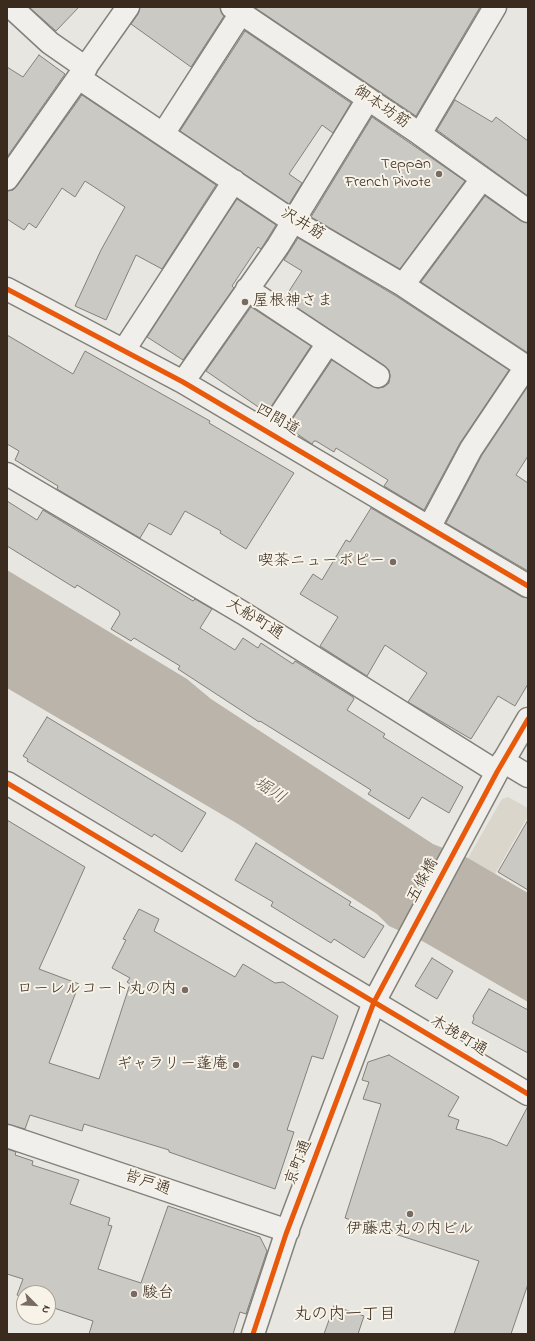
<!DOCTYPE html>
<html>
<head>
<meta charset="utf-8">
<style>
	body { margin:0 }
	#map { position:relative; width:535px; height:1341px; overflow:hidden; background:#e8e6e0; font-family:"Indie Flower",sans-serif }
	canvas { display:block }
	.frame { position:absolute; inset:0; border:8px solid #3b2a1e; pointer-events:none }
	.north { position:absolute; left:16px; top:1285px; width:40px; height:40px; box-sizing:border-box; background:#f7f3e8; border:1px solid #aca397; border-radius:50%; rotate:114deg; font-size:11px; font-weight:700; line-height:16px; text-align:center; color:#3b2a1e }
	.north::after { content:''; display:block; margin:auto; width:14px; height:18px; background:#786c62; clip-path:polygon(50% 0,100% 100%,50% 72%,0 100%) }
</style>
</head>
<body>
<div id="map">
<canvas width="535" height="1341"></canvas>
<div class="frame"></div>
<div class="north">N</div>
</div>
<script>
const g = document.querySelector('canvas').getContext('2d');
g.lineJoin = 'round';
function paint(path, color) { g.fillStyle = color; g.fill(path, 'evenodd'); }
const toPath = rows => new Path2D(rows.map(r => 'M' + r).join(''));
function trace(path, color, width, dash) { g.strokeStyle = color; g.lineWidth = width; g.lineCap = dash ? 'butt' : 'round'; g.setLineDash(dash || []); g.stroke(path); }
function label(font, color, halo, rows, align = 'center') {
  g.font = font + ' "Indie Flower","Klee One",sans-serif'; g.lineWidth = 4; g.setLineDash([]); g.textBaseline = 'middle'; g.strokeStyle = halo; g.fillStyle = color; for (const [text, x, y, turn = 0] of rows) {
    g.save(); g.translate(x, y); g.rotate((+turn || 0) * Math.PI / 180); g.textAlign = isNaN(turn) ? turn : align; if (halo) g.strokeText(text, 0, 0); g.fillText(text, 0, 0); g.restore();
  }
}
const green = toPath([
	[508,797,528,808,528,816,495,874,468,858,502,799]
]);
const water = toPath([
	[7,570,187,679,211,699,433,844,468,858,528,893,528,1002,424,942,389,926,377,914,238,824,7,688]
]);
const building = toPath([
	[29,7,79,7,56,31,29,7],
	[140,7,220,7,224,16,191,67,131,24,138,14,140,7],
	[254,7,480,7,416,116,254,7],
	[245,31,351,103,333,133,322,125,289,174,302,183,289,204,180,131,245,31],
	[39,55,65,74,7,157,7,67,23,77,39,55],
	[82,95,216,185,162,269,136,255,106,320,75,306,101,250,125,207,85,181,75,197,62,188,36,228,29,223,24,230,7,219,7,191,13,190,17,186,82,95],
	[455,100,492,122,496,117,528,141,528,196,437,130,455,100],
	[372,117,465,181,400,269,311,217,372,117],
	[485,196,521,221,528,223,528,353,421,282,485,196],
	[237,199,276,225,261,249,258,247,232,286,234,288,183,360,147,337,237,199],
	[298,238,396,296,509,370,460,443,424,510,384,486,388,480,336,448,334,452,316,441,314,441,312,444,287,427,332,360,377,388,384,387,389,383,390,376,389,370,385,366,284,299,302,271,284,260,298,238],
	[251,307,311,346,267,413,206,371,251,307],
	[7,335,73,374,85,351,210,421,209,423,294,473,246,549,220,533,221,531,185,511,171,535,149,523,140,538,57,489,58,486,15,460,19,451,7,444,7,335],
	[528,386,528,456,516,475,528,483,528,571,446,523,482,455,528,386],
	[7,501,37,520,43,510,193,601,195,599,212,609,200,628,235,650,243,638,258,648,261,643,293,664,295,661,353,697,354,699,347,710,385,734,383,737,463,787,449,813,422,797,409,819,368,794,371,790,260,721,259,722,178,669,180,666,134,638,131,641,111,629,120,614,119,611,77,585,75,588,7,546,7,501],
	[371,508,522,597,528,598,528,684,515,706,498,696,471,739,408,702,427,673,385,645,367,676,320,646,338,617,300,594,313,574,322,580,346,540,350,542,371,508],
	[47,717,206,813,182,852,154,834,152,837,27,761,28,759,23,756,47,717],
	[7,820,85,867,39,969,79,984,49,1063,99,1079,130,984,127,982,130,978,112,968,126,940,123,939,139,909,159,919,154,931,235,977,243,964,275,983,283,982,338,1016,323,1059,312,1056,287,1130,294,1132,275,1189,169,1152,169,1150,84,1124,82,1131,30,1115,25,1129,7,1124,7,820],
	[528,820,528,890,498,872,528,820],
	[256,843,351,902,349,905,384,926,364,958,334,939,331,943,271,906,273,902,235,880,256,843],
	[432,958,453,971,437,999,415,986,432,958],
	[489,989,528,1010,528,1053,472,1023,474,1019,473,1016,489,989],
	[389,1055,459,1097,448,1116,459,1120,456,1129,491,1139,507,1146,528,1106,528,1284,511,1334,454,1334,479,1261,345,1218,381,1104,363,1099,369,1082,362,1080,368,1062,389,1055],
	[7,1149,16,1152,15,1155,33,1161,32,1165,79,1180,70,1204,110,1218,108,1225,112,1226,98,1269,141,1283,168,1206,260,1237,267,1251,246,1314,240,1312,233,1334,89,1334,93,1321,48,1306,48,1293,24,1293,24,1298,17,1295,23,1279,7,1274,7,1149],
	[334,1306,364,1316,358,1334,324,1334,334,1306]
]);
const minor = toPath([
	[11,7,50,43,86,68],
	[232,7,420,134,528,211],
	[79,78,285,216,403,285,528,368],
	[163,134,241,13],
	[420,134,495,7],
	[7,179,128,7],
	[403,285,482,179],
	[7,289,183,382,528,586],
	[247,289,378,376],
	[124,350,234,181],
	[183,382,278,246,368,99],
	[269,432,328,343],
	[7,474,243,613,497,772],
	[430,526,471,449,526,367],
	[503,761,528,776],
	[7,783,528,1094],
	[7,1136,288,1231],
	[253,1334,286,1234,374,1002,497,772,528,719]
]);
const cycleway = toPath([
	[7,289,183,382,528,586],
	[7,783,528,1094],
	[253,1334,286,1234,374,1002,497,772,528,719]
]);
const markers = [
	[439,174,4,"#786c62"],
	[245,302,4,"#786c62"],
	[393,562,4,"#786c62"],
	[185,990,4,"#786c62"],
	[236,1065,4,"#786c62"],
	[410,1214,4,"#786c62"],
	[134,1294,4,"#786c62"]
];
const streetNames = [
	["御本坊筋",381,108,34],
	["沢井筋",302,225,31],
	["四間道",277,421,30],
	["大船町通",254,620,32],
	["五條橋",424,881,-62],
	["木挽町通",458,1037,31],
	["京町通",300,1163,-69],
	["皆戸通",147,1184,19]
];
const poiNames = [
	["Teppan",431,165],
	["French Pivote",431,183],
	["屋根神さま",253,302,"left"],
	["喫茶ニューポピー",385,562],
	["ローレルコート丸の内",177,990],
	["ギャラリー蓬庵",228,1065],
	["伊藤忠丸の内ビル",410,1230,"center"],
	["駿台",142,1294,"left"]
];
const waterNames = [
	["堀川",269,792,33]
];
const neighbourhoodNames = [
	["丸の内一丁目",345,1316]
];
paint(green, '#dad6cc');
paint(water, '#bbb4aa');
paint(building, '#cbc9c4');
trace(building, '#84807a', 1);
trace(minor, '#84807a', 25);
trace(minor, '#f0efeb', 22);
trace(cycleway, '#e8590c', 5);
for (const [x, y, r, color] of markers) { const dot = new Path2D(); dot.arc(x, y, r, 0, 2 * Math.PI); g.fillStyle = color; g.fill(dot); trace(dot, '#f7f3e8', 1.5); }
label('16px', '#3b2a1e', '#f7f3e8', streetNames);
label('16px', '#3b2a1e', '#f7f3e8', poiNames, 'right');
label('italic 17px', '#615347', '#f7f3e8', waterNames);
label('17px', '#3b2a1e', '#f7f3e8', neighbourhoodNames);
</script>
</body>
</html>
